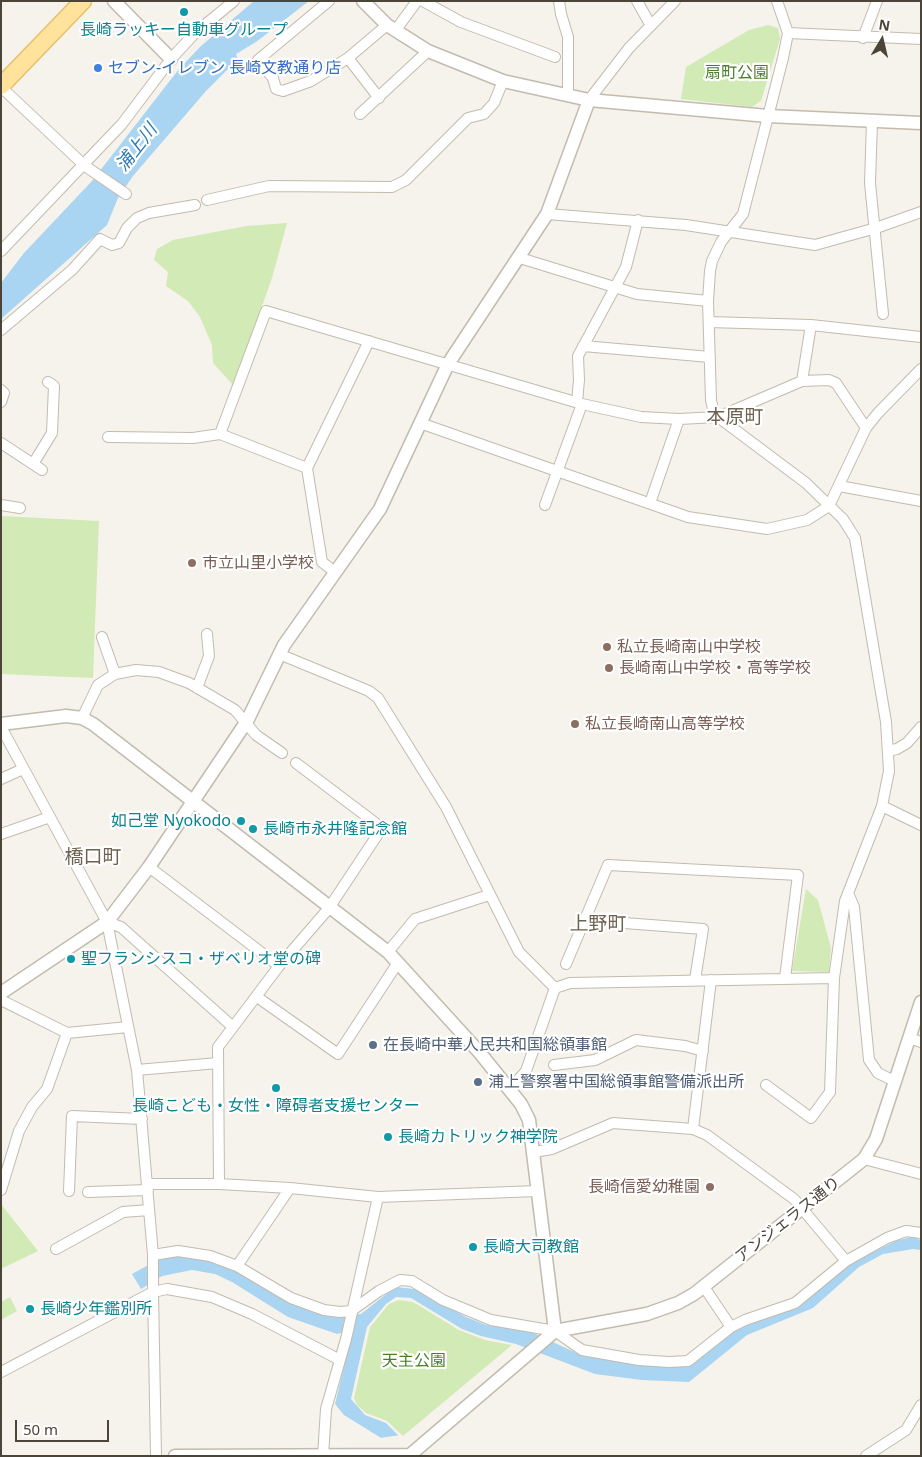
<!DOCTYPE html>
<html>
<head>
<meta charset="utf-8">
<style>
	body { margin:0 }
	#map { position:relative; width:922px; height:1457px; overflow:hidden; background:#f6f3ec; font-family:"Noto Sans",sans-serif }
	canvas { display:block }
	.frame { position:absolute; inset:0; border:2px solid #4b4439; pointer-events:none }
	.north { position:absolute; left:857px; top:15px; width:50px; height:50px; -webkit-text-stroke:4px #fff; paint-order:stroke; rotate:9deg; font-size:14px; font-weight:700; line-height:20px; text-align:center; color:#4b4439 }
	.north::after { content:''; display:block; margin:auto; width:18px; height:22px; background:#4b4439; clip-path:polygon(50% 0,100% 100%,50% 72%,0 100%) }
	.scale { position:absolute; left:15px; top:1420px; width:94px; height:22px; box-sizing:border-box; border:2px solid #4b4439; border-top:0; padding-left:6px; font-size:15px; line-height:18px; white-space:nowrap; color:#4b4439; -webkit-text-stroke:4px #fff; paint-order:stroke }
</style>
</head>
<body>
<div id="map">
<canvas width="922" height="1457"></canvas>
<div class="frame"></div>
<div class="north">N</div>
<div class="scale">50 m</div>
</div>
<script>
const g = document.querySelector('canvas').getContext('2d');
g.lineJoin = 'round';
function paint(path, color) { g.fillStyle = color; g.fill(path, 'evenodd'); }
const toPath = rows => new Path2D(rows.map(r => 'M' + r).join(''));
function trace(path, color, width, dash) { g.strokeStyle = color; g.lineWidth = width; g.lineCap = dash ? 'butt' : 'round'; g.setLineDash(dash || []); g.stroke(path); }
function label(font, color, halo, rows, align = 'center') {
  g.font = font + ' "Noto Sans","Noto Sans JP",sans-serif'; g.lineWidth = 4.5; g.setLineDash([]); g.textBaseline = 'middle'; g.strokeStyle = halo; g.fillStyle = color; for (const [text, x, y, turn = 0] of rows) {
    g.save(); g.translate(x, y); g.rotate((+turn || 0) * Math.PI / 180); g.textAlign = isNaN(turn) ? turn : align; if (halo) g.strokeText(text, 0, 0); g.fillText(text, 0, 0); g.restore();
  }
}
const green = toPath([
	[768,25,778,28,780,39,761,101,752,107,681,99,686,67,749,30],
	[287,223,272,278,234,386,213,363,212,345,200,317,188,301,166,286,168,272,154,260,157,249,173,240,246,226],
	[1,516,99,521,93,678,1,674],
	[806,889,818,900,831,948,829,972,792,971],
	[1,1204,38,1251,1,1269],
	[10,1297,17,1311,1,1320,1,1302],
	[399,1300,413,1302,459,1330,485,1340,512,1345,403,1436,387,1421,366,1413,357,1405,354,1398,370,1327,389,1304]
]);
const water = toPath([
	[254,1,309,1,256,42,236,54,238,59,206,91,133,176,118,198,107,225,1,319,1,283,24,253,92,181,179,69,201,46],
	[912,1237,921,1240,921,1250,913,1249,883,1254,859,1267,813,1308,747,1335,689,1382,642,1380,595,1374,516,1344,481,1336,462,1329,411,1298,396,1297,386,1304,367,1327,351,1399,365,1415,386,1423,400,1437,386,1441,344,1415,335,1404,353,1330,337,1334,288,1317,232,1282,215,1274,192,1270,162,1276,141,1289,132,1274,163,1257,193,1257,218,1263,235,1270,293,1304,315,1313,337,1316,361,1314,395,1287,415,1289,466,1317,486,1325,529,1331,583,1356,680,1366,697,1360,715,1343,740,1326,769,1316,856,1260,898,1240]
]);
const pier = toPath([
	[401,1435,418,1454,397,1456,379,1438]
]);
const minor = toPath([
	[329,1,258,60,273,78,276,89,283,91,311,81,348,58,387,25],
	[423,1,461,22,555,57],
	[559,1,561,14,568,37,568,96],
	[637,1,650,24],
	[395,31,417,1],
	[788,33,921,39],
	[863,38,877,1],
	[348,58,379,98],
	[1,87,85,166,126,194],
	[589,100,629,48,675,1],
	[360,114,428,51],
	[872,121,870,183,883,314],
	[207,200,269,186,392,187,406,180,468,118,484,114,494,103,503,81],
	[547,214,686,225,815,245,876,228,921,212],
	[1,251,122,124,171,59,195,33,234,1],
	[520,258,637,294,708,301],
	[709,322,811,325,921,337],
	[1,330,72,270,100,239,112,245,119,243,127,228,137,218,149,213,195,205],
	[583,346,710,357],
	[802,381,811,325],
	[1,390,4,393,1,402],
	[577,402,579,380,578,356,626,267,638,220],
	[420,423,688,517,767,529,807,520,829,506,866,428,878,413,921,369],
	[220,434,266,311,582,404,641,417,679,419,718,417,802,381,829,380,836,383,866,428],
	[108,437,193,438,220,434,307,468],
	[1,443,42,470],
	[33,464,52,433,54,386,48,382],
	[839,486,921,501],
	[650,503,679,419],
	[1,505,20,508],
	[545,505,582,404],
	[335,572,322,562,307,468,369,341],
	[102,637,115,674],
	[279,654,369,691,378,698,446,807,519,952,555,988],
	[197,688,209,656,207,634],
	[82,718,98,685,115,674,136,670,159,672,189,683,235,710,256,735,282,753],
	[1,727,107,922,137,1070,153,1255,153,1292,1,1372],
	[888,751,897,749,907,743,921,727],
	[1,779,23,769],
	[882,806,921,825],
	[1,834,50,817],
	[149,867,279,966],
	[848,893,854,907,869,1060,878,1073,894,1081],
	[585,920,703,929,695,980],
	[107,922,121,927,233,1027],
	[388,952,415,919,489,895],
	[566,964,608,865,798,875,785,978],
	[555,988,570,983,834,978],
	[257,997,338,1054,397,964],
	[1,1000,67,1033],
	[909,1038,921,1042],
	[554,1065,595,1060,636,1040,685,1046,703,1051],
	[137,1070,218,1063],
	[766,1085,811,1118,830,1092,834,978,845,901,882,806,889,771,886,722,855,538,843,519,806,483,714,414,711,400,708,301,710,271,712,261,721,242,743,214,783,58,788,33,777,1],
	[510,1089,526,1071,555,988],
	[693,1129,711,980],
	[534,1152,552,1149,613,1123,693,1129,707,1135,794,1199,846,1261],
	[864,1159,921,1174],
	[147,1184,219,1184,290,1188,378,1197,538,1191],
	[219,1184,218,1047,279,966,329,908,382,828,296,763],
	[1,1190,19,1131,32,1107,47,1089,67,1033,128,1027],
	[69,1191,72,1116,142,1119],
	[88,1192,148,1190],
	[56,1249,123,1212,149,1210],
	[153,1255,178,1251,210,1256,237,1266,291,1298,324,1310,340,1312,351,1311,379,1291,400,1280,412,1281,443,1300,491,1320,555,1331,582,1350,639,1360,669,1362,688,1361,731,1327,745,1320,795,1303,846,1261,887,1238,906,1231,921,1233],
	[237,1266,290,1188],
	[704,1287,731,1327],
	[156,1456,153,1292,167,1289,212,1297,252,1314,338,1359],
	[323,1456,326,1409,346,1339,378,1197],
	[866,1456,906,1430,921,1405]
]);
const tertiary = toPath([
	[114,1,171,59],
	[363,1,387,25,428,51,503,81,589,100,768,116,921,123],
	[1,724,66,716,82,718,93,724,388,952,480,1053,521,1104,529,1120,555,1331],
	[1,993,107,922,149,867,247,721,284,645,380,509,448,364,547,214,589,100],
	[175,1456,410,1455,555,1331,647,1314,678,1303,694,1294,864,1159,876,1139,921,1002]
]);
const primary = toPath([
	[1,86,83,1]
]);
const markers = [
	[184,12,5,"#0f9aa8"],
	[98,68,5,"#3f7fe0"],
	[192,563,5,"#8d6e63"],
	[607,647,5,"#8d6e63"],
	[609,668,5,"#8d6e63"],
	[575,724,5,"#8d6e63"],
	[241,821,5,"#0f9aa8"],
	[253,829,5,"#0f9aa8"],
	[71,959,5,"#0f9aa8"],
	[373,1045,5,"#5c6f8a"],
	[478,1082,5,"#5c6f8a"],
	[276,1088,5,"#0f9aa8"],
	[388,1137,5,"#0f9aa8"],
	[710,1187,5,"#8d6e63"],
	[473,1247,5,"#0f9aa8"],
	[30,1309,5,"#0f9aa8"]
];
const cultureNames = [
	["長崎ラッキー自動車グループ",184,30,"center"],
	["如己堂 Nyokodo",231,821,"right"],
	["長崎市永井隆記念館",263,829],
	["聖フランシスコ・ザベリオ堂の碑",81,959],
	["長崎こども・女性・障碍者支援センター",276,1106,"center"],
	["長崎カトリック神学院",398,1137],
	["長崎大司教館",483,1247],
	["長崎少年鑑別所",40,1309]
];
const shopNames = [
	["セブン-イレブン 長崎文教通り店",108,68]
];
const parkNames = [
	["扇町公園",737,73],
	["天主公園",414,1361]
];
const educationNames = [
	["市立山里小学校",202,563],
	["私立長崎南山中学校",617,647],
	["長崎南山中学校・高等学校",619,668],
	["私立長崎南山高等学校",585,724],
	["長崎信愛幼稚園",700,1187,"right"]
];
const serviceNames = [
	["在長崎中華人民共和国総領事館",383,1045],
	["浦上警察署中国総領事館警備派出所",488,1082]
];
const streetNames = [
	["アンジェラス通り",788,1220,-38]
];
const waterNames = [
	["浦上川",137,148,-52]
];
const quarterNames = [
	["本原町",735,418],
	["橋口町",93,858],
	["上野町",598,925]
];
paint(green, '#d2eab5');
paint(water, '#a9d4f2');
paint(pier, '#f6f3ec');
trace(minor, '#c2bbae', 12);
trace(tertiary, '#c2bbae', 15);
trace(primary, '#e6c16a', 19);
trace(minor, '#fff', 10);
trace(tertiary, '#fff', 12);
trace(primary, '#ffe39c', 16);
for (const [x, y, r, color] of markers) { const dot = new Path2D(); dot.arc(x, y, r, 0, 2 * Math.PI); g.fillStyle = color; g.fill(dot); trace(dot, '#fff', 2); }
label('16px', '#0d838f', '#fff', cultureNames, 'left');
label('16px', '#366cbe', '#fff', shopNames, 'left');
label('16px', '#4a7f2a', '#fff', parkNames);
label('16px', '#785e54', '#fff', educationNames, 'left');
label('16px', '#4e5e75', '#fff', serviceNames, 'left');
label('16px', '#4b4439', '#fff', streetNames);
label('italic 18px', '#2e7ab2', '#fff', waterNames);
label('19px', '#6e6250', '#fff', quarterNames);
</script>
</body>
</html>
